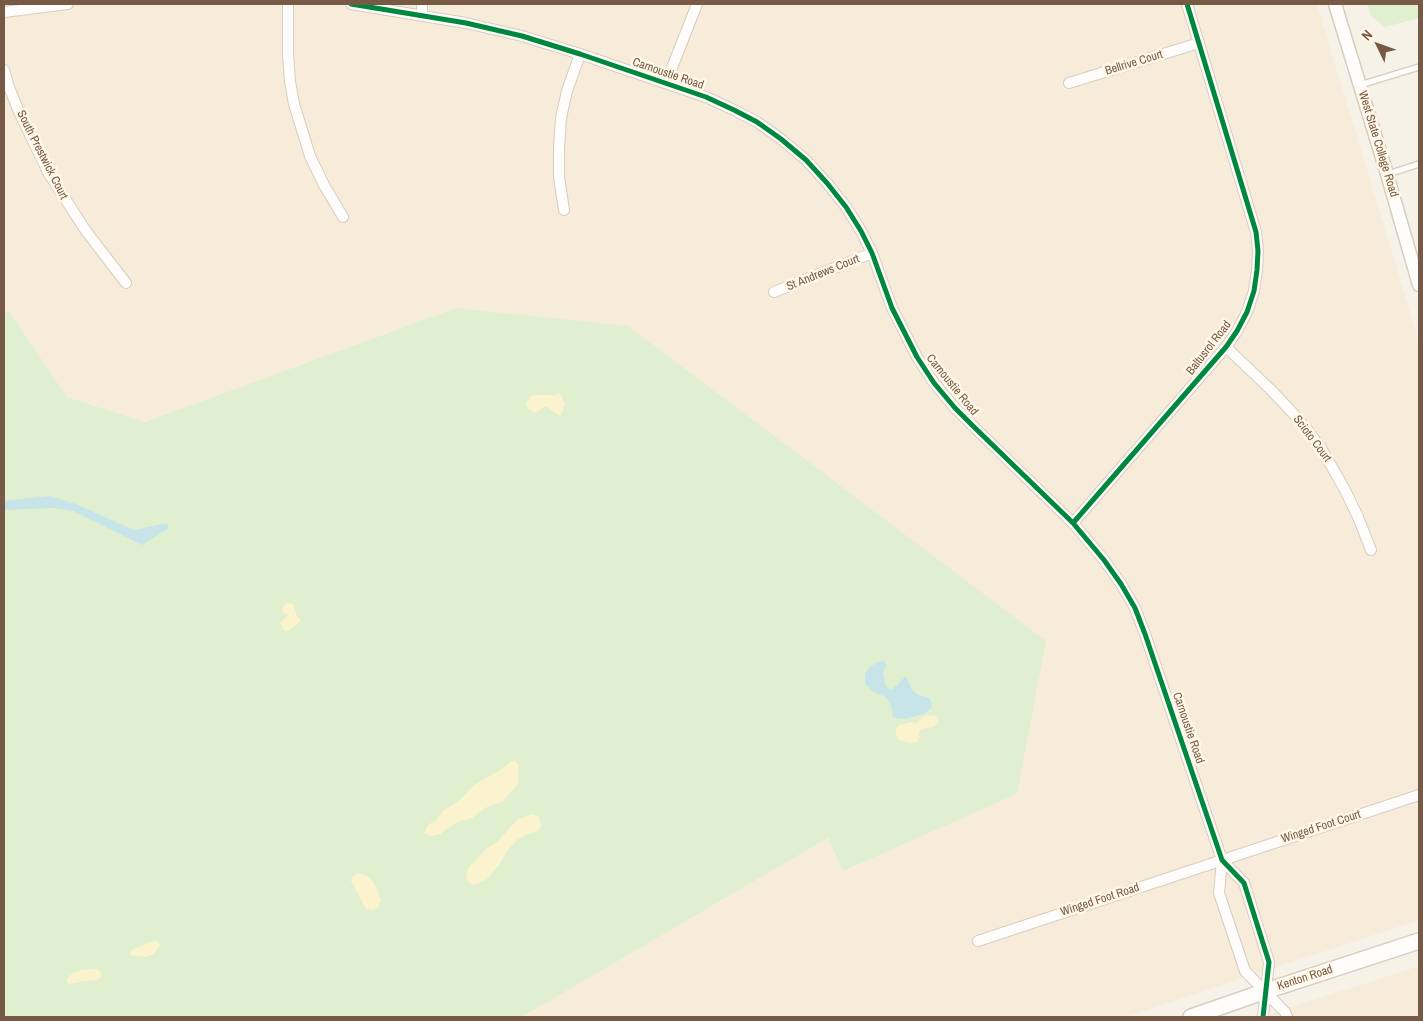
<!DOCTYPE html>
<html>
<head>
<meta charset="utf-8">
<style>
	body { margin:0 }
	#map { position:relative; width:1423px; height:1021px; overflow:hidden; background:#f7f2e7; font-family:"Archivo Narrow",sans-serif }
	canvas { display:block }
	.frame { position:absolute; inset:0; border:5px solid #775a45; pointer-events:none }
	.north { position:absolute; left:1353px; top:20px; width:50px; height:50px; -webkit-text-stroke:4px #fff7e8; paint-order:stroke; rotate:312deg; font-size:14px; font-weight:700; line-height:20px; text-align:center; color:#775a45 }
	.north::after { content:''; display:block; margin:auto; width:18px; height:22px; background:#775a45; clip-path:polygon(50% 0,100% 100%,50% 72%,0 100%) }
</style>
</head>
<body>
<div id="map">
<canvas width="1423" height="1021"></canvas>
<div class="frame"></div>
<div class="north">N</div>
</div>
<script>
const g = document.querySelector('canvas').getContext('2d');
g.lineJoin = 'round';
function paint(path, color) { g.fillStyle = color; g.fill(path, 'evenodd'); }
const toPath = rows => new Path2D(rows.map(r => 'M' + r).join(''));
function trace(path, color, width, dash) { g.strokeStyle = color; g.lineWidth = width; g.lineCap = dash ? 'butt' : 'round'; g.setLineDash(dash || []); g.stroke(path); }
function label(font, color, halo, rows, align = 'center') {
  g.font = font + ' "Archivo Narrow",sans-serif'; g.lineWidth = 5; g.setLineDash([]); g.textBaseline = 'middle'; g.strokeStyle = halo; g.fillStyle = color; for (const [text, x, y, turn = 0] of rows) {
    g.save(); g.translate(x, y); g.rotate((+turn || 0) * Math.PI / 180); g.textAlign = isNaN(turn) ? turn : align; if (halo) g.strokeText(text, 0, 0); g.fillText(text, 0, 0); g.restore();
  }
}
const residential = toPath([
	[4,4,1317,4,1419,342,1419,920,1126,1017,522,1017,828,838,843,871,1016,794,456,308,145,422,67,397,9,312,4,315],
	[1419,966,1419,1017,1260,1017]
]);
const green = toPath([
	[1367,4,1419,4,1419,18,1385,27,1371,16],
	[456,308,628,326,1046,641,1017,794,843,871,828,838,522,1017,4,1017,4,315,9,311,67,397,145,422]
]);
const sand = toPath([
	[560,393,565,404,563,410,560,416,547,407,544,407,535,413,528,409,526,403,530,397,535,395,555,395],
	[287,603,293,604,297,616,301,621,290,630,285,631,279,623,289,615,282,612,284,605],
	[928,715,936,716,938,718,938,722,934,727,921,729,918,734,920,736,917,742,910,743,898,739,896,735,896,728,899,725,912,722,917,723,922,717],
	[511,761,515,761,519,765,518,773,519,781,518,784,503,801,485,808,472,818,457,822,440,834,431,836,424,833,428,825,436,820,443,811,460,800,474,785,499,771],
	[532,814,539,817,541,825,538,831,525,835,517,840,506,852,500,864,487,879,473,885,470,883,467,880,466,874,469,867,485,850,498,841,517,820],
	[357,873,368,876,374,883,381,900,378,907,372,910,367,909,364,906,351,881,352,877],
	[156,940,160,944,159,947,154,954,146,957,140,956,130,955,130,952,133,949],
	[96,969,99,970,101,974,101,978,97,980,85,981,69,984,66,982,68,977,75,972,82,970]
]);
const water = toPath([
	[50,496,76,504,134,530,167,523,169,528,142,545,73,511,53,508,4,510,4,501],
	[881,661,884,661,887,665,883,671,885,684,887,687,891,690,896,686,906,676,912,690,919,695,930,698,932,707,924,714,904,719,893,718,891,705,886,697,874,692,867,686,865,683,865,675,867,670,871,666]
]);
const service = toPath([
	[1360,85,1419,67],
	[1388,174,1419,164]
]);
const minor = toPath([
	[288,4,288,55,290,81,294,104,310,156,324,185,343,217],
	[351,4,466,23,522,36,580,54,706,97,734,110,757,122,781,139,806,160,827,183,846,207,861,231,872,253,892,308,917,357,934,383,955,408,974,427,1073,523,1104,560,1121,584,1135,608,1145,634,1222,860,1244,883,1269,962,1263,1017],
	[422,4,422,15],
	[4,12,68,4],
	[4,70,9,87,19,112,49,174,86,231,126,283],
	[666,83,697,4],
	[1069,83,1199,43],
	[564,210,559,177,559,148,561,118,567,91,580,54],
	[774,292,872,253],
	[1226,347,1270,389,1290,410,1306,428,1321,448,1345,490,1358,517,1371,550],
	[1073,523,1226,347,1237,331,1247,312,1254,291,1257,270,1258,251,1256,232,1187,4],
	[1222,860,1219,893,1245,971,1285,1012,1287,1017],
	[978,941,1419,795]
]);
const tertiary = toPath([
	[1335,4,1387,174,1419,285]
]);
const secondary = toPath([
	[1191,1017,1266,991,1419,941]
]);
const cycleway = toPath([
	[351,4,466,23,522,36,580,54,706,97,734,110,757,122,781,139,806,160,827,183,846,207,861,231,872,253,892,308,917,357,934,383,955,408,974,427,1073,523,1104,560,1121,584,1135,608,1145,634,1222,860,1244,883,1269,962,1263,1017],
	[1073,523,1226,347,1237,331,1247,312,1254,291,1257,270,1258,251,1256,232,1187,4]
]);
const streetNames = [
	["Bellrive Court",1134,63,-17],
	["Carnoustie Road",668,74,19],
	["West State College Road",1378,144,73],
	["South Prestwick Court",42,155,63],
	["St Andrews Court",823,273,-22],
	["Baltusrol Road",1209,348,-52],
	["Carnoustie Road",952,385,51],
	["Scioto Court",1312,439,53],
	["Carnoustie Road",1188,728,71],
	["Winged Foot Court",1321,827,-18],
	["Winged Foot Road",1100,900,-18],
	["Kenton Road",1305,978,-18]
];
paint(residential, '#f7ecd9');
paint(green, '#e0efd0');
paint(sand, '#fbf3ce');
paint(water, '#c7e4e8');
trace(service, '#d6cdc2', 8);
trace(minor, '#d6cdc2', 12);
trace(tertiary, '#d6cdc2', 15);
trace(secondary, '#d8cec3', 18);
trace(service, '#fefdfb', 5);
trace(minor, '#fefdfb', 10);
trace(tertiary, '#fefdfb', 12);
trace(secondary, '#fefdfb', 15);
trace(cycleway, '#00873e', 5);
label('12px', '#775a45', '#fff7e8', streetNames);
</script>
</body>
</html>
